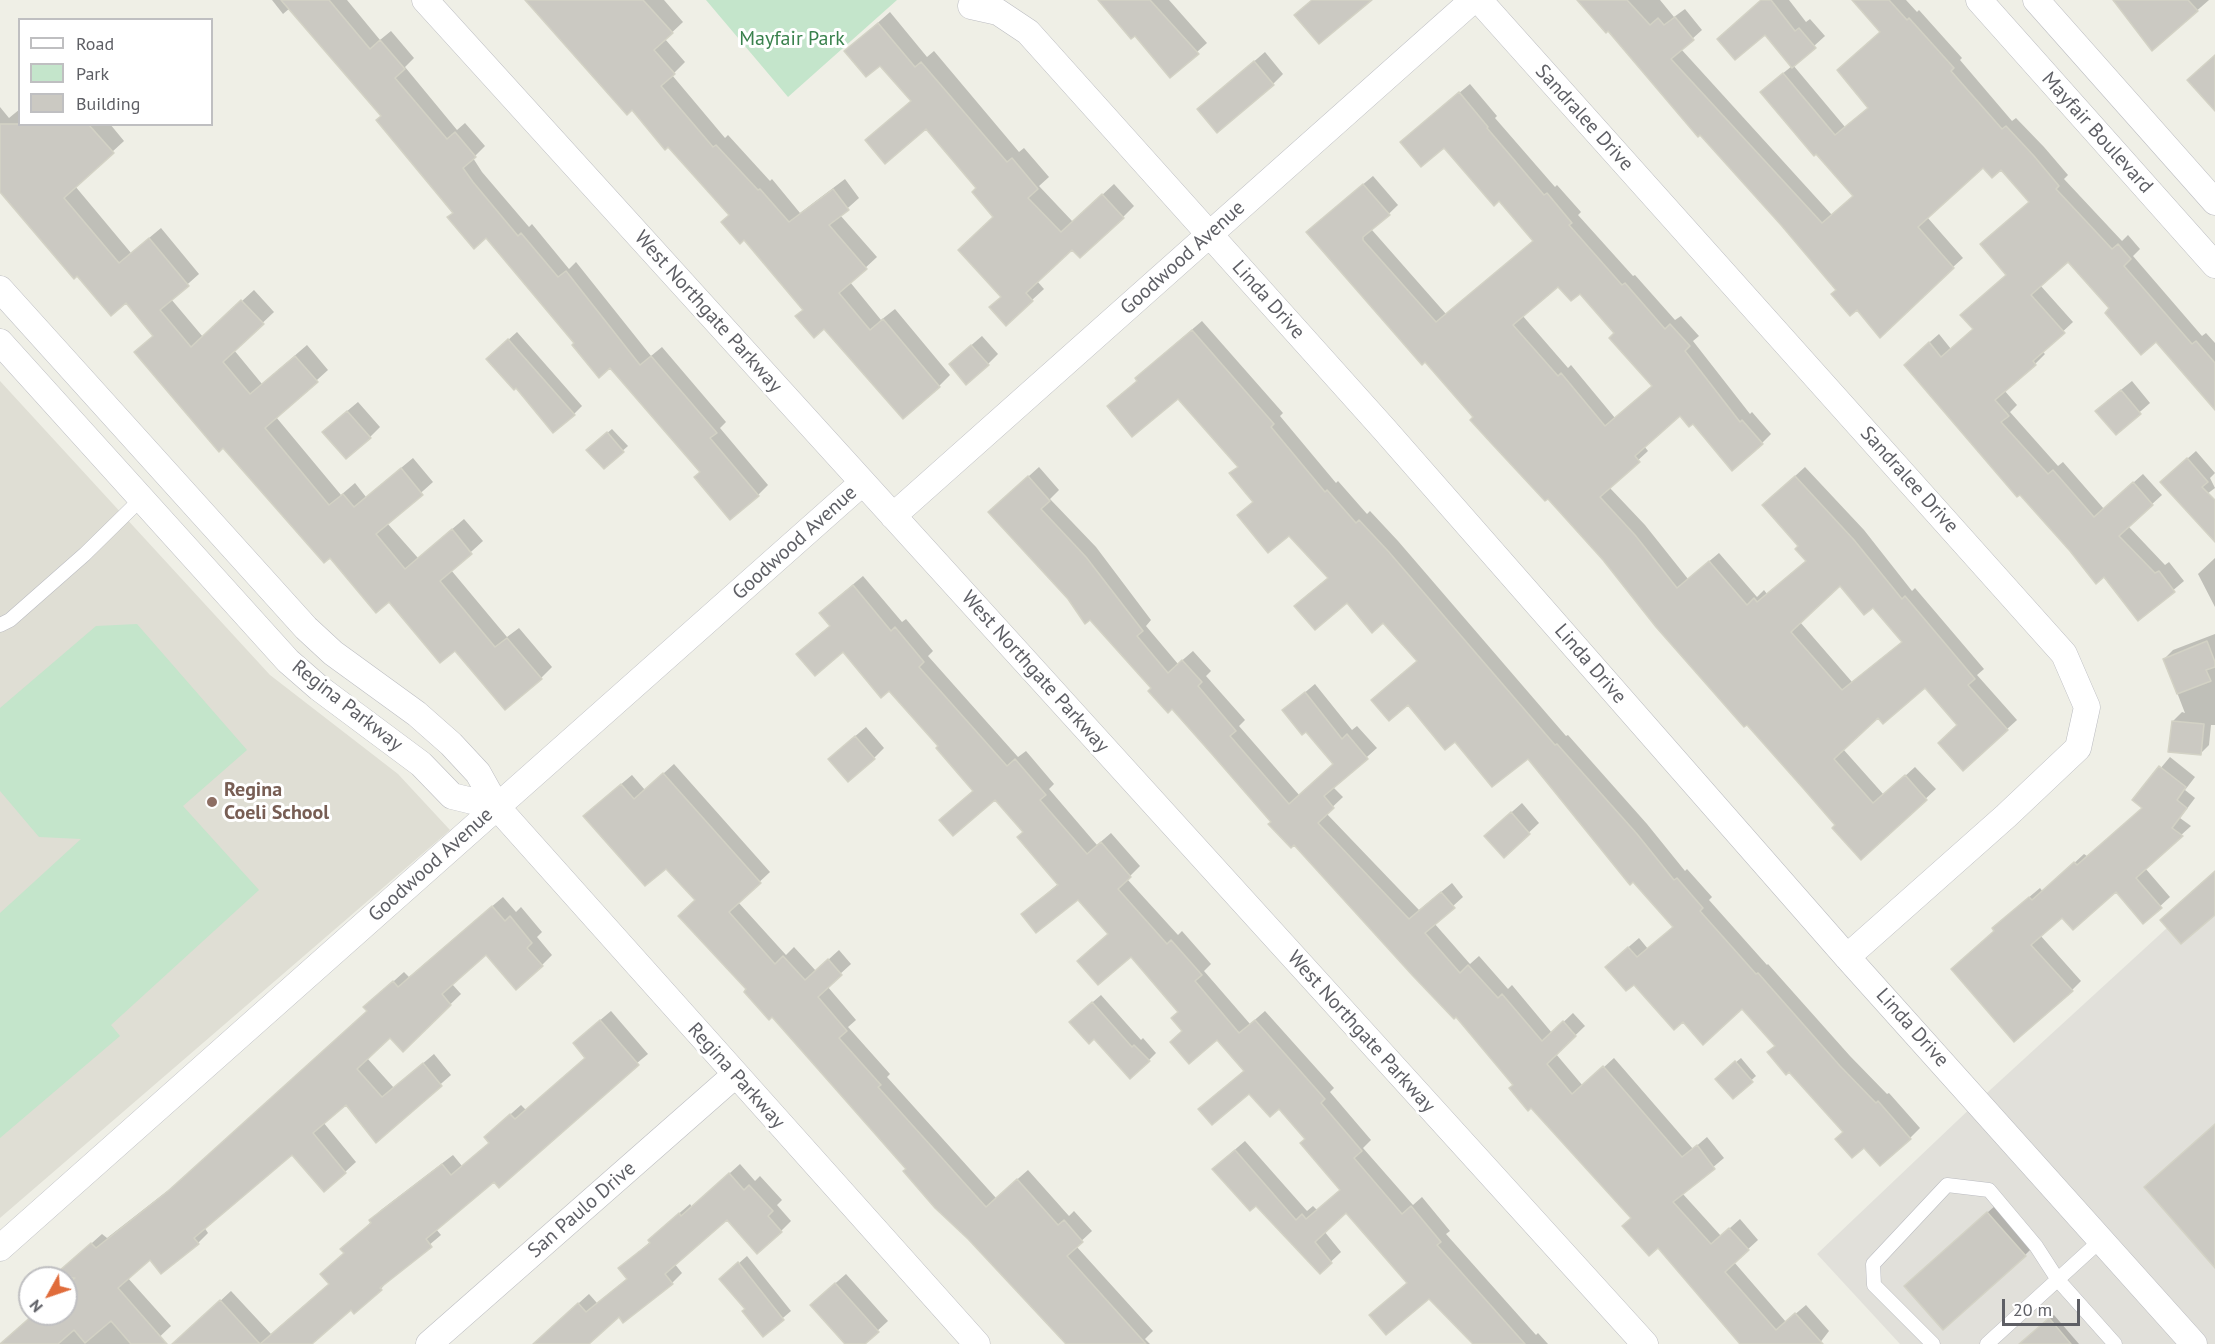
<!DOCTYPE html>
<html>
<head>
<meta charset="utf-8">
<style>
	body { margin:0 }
	#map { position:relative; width:2215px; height:1344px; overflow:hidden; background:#efefe6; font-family:"PT Sans",sans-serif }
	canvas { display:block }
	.legend { position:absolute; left:18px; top:18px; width:195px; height:108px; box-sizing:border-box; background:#fff; border:2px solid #bfbfc1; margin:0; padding:8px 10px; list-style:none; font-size:18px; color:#5e5f65 }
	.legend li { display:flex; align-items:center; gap:12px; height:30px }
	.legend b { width:30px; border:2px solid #bfbfc1 }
	.north { position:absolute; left:18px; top:1266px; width:60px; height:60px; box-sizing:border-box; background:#fff; border:2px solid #bfbfc1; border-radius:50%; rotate:230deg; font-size:16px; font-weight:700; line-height:24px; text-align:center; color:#5e5f65 }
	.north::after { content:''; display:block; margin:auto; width:21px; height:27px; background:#e06c3b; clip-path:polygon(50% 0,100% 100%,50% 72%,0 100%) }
	.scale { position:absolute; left:2002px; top:1299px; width:78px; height:27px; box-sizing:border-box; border:3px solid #5e5f65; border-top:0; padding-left:8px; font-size:18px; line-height:21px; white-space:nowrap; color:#5e5f65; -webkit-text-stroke:4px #fff; paint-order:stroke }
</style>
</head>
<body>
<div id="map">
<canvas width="2215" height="1344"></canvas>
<ul class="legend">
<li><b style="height:8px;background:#fff"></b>Road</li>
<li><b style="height:16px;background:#c4e5cb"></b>Park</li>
<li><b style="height:16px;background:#cbc9c2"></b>Building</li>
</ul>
<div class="north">N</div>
<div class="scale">20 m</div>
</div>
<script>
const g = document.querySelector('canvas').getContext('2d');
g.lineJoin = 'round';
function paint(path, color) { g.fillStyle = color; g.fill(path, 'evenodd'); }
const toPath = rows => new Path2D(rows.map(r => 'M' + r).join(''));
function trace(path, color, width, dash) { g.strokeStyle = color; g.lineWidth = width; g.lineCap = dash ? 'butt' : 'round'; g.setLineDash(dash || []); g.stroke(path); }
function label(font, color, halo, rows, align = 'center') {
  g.font = font + ' "PT Sans",sans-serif'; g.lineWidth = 6; g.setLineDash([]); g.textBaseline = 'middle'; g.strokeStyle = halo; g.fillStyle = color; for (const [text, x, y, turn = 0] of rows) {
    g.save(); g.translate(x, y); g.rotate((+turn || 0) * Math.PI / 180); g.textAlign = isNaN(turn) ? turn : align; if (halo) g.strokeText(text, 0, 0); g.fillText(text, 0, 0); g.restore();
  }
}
const industrial = toPath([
	[2215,884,2215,1344,1900,1344,1817,1254,1977,1102]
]);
const education = toPath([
	[0,381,270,675,398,774,450,830,0,1218]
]);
const green = toPath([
	[706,0,897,0,788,97],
	[137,624,247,750,183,806,259,890,111,1025,120,1036,0,1138,0,913,81,839,39,837,0,791,0,708,96,626]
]);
const shadow = toPath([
	[272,0,347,0,380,40,391,31,414,58,405,67,457,130,465,123,485,146,473,158,482,172,529,227,532,224,569,269,576,262,651,356,662,347,726,422,720,428,768,485,758,495,702,472,611,366,576,342,487,236,454,212,383,116,290,8,283,14],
	[594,0,664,0,683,22,665,39,685,62,672,75,725,138,728,135,770,181,772,179,800,213,845,179,859,198,840,215,877,257,850,282,881,320,895,309,950,375,939,386,804,309,731,214],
	[1100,0,1169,0,1207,43,1170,76,1135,34],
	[1579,0,1660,0,1674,17,1685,9,1702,30,1681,49,1832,215,1854,196,1771,83,1792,66,1762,0,1789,0,1806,22,1810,19,1825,36,1793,65,1845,127,1869,107,1882,32,1854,0,1906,0,1917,12,1919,10,1962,58,1960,60,2012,121,2016,118,2044,147,2068,175,2064,179,2122,241,2128,235,2140,249,2133,256,2202,336,2206,333,2215,343,2215,408,2157,340,2111,308,2068,260,2040,285,2073,322,2042,351,2045,354,2035,364,2004,390,2017,405,2010,412,2058,466,2063,462,2104,509,2143,474,2162,495,2128,526,2165,565,2169,562,2184,581,2139,619,1915,355,1939,334,1951,349,1974,328,2007,274,2030,201,2001,168,1983,166,1927,217,1963,258,1953,267,1857,308,1608,29],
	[2115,0,2209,0,2153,49],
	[890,12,927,57,934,51,1019,152,1024,148,1049,177,1039,186,1073,222,1114,184,1134,206,1123,217,1072,248,1037,281,1044,289,1032,300,1002,296,995,217,978,188,927,127,867,140,912,100,880,63,846,51],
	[1265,52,1283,74,1273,84,1199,109],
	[1470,84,1497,116,1495,118,1555,187,1557,185,1581,212,1578,215,1633,276,1635,275,1675,320,1681,316,1699,336,1693,341,1750,414,1752,412,1771,434,1762,443,1693,422,1681,414,1644,446,1648,451,1609,487,1645,525,1688,579,1719,553,1757,597,1764,590,1767,594,1807,560,1773,496,1805,467,1864,530,1912,591,1915,588,1984,669,1977,675,2017,720,1963,769,1959,724,1926,686,1878,716,1843,749,1884,795,1915,767,1936,789,1862,858,1837,825,1605,559,1475,417,1317,223,1373,176,1398,205,1372,230,1446,314,1534,241,1499,199,1444,146,1412,132],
	[1558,285,1580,292,1616,333,1653,385,1615,418,1571,365,1568,368,1522,315],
	[1840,584,1873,606,1903,641,1852,682,1800,622],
	[0,107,9,118,20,109,20,124,84,130,91,124,110,124,124,141,75,186,131,253,161,228,199,274,171,299,203,337,254,290,274,312,234,350,262,384,307,345,328,370,276,417,341,495,355,483,366,497,413,458,433,482,387,523,418,558,464,519,483,541,451,570,507,637,519,628,552,667,541,678,455,648,330,556,224,446,136,352,154,335,126,301,78,274,0,190],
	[1202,321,1283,413,1280,416,1336,483,1338,481,1367,514,1370,511,1398,541,1566,736,1568,735,1647,824,1685,871,1687,869,1712,897,1709,900,1767,965,1768,964,1850,1056,1887,1094,1889,1093,1920,1128,1910,1138,1864,1146,1844,1131,1743,1006,1683,1020,1617,957,1639,938,1648,949,1674,926,1528,757,1455,740,1408,702,1373,700,1418,660,1383,621,1347,601,1306,596,1329,577,1289,534,1239,515,1254,501,1239,466,1178,397,1119,396,1139,380,1147,368],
	[517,332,582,406,574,414,516,386,496,351],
	[982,336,998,354,988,364,961,354],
	[2132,381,2150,403,2116,433,2107,401],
	[358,402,380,427,370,437,334,422],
	[612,429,628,446,604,467,593,445],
	[2196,451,2215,473,2210,478,2215,488,2187,509,2170,474],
	[1039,467,1059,490,1050,499,1096,547,1151,620,1146,626,1178,664,1193,651,1211,671,1206,676,1245,720,1239,726,1300,796,1335,763,1306,730,1284,710,1315,684,1352,730,1357,726,1377,748,1333,787,1343,797,1326,813,1419,910,1452,883,1463,897,1434,923,1470,964,1479,956,1508,989,1512,985,1552,1033,1573,1013,1585,1026,1556,1054,1583,1086,1614,1058,1693,1149,1707,1137,1724,1158,1682,1193,1721,1236,1740,1219,1758,1240,1734,1262,1786,1322,1806,1305,1829,1331,1819,1344,1743,1344,1633,1218,1531,1106,1456,1015,1273,822,1153,688,1000,502],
	[2215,558,2215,607,2198,574],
	[863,576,902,622,906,619,933,651,928,656,1018,757,1026,751,1054,784,1049,789,1097,845,1111,833,1140,866,1127,879,1178,935,1182,931,1211,964,1204,971,1250,1024,1265,1011,1334,1088,1330,1092,1371,1140,1363,1148,1413,1205,1422,1197,1450,1231,1446,1234,1536,1335,1538,1333,1548,1344,1475,1344,1429,1297,1408,1282,1346,1211,1324,1231,1341,1252,1320,1272,1224,1159,1245,1141,1307,1211,1313,1206,1317,1210,1341,1189,1307,1139,1279,1107,1249,1092,1210,1099,1245,1070,1217,1038,1184,1031,1180,1011,1078,898,1023,914,1059,883,1024,832,995,798,975,790,940,746,890,689,843,650,808,644,831,625,831,603],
	[2215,634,2215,725,2211,725,2209,745,2200,754,2173,721,2182,712,2185,713,2164,659,2173,650],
	[866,727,884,748,874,758,840,749],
	[2170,757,2195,777,2185,790,2195,798,2180,818,2191,826,2145,868,2170,897,2144,921,2116,889,2062,916,2040,935,2081,981,2072,990,1996,931,2003,919,2040,888,2043,892,2084,854,2087,856,2144,808,2134,800],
	[674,764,770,872,738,902,786,955,794,947,816,971,839,950,851,964,827,986,856,1020,848,1027,890,1074,887,1077,996,1198,1028,1170,1069,1216,1074,1211,1092,1231,1076,1246,1153,1331,1145,1339,1150,1344,1066,1344,748,989,697,900,666,866,595,806,632,775,645,790],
	[1522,803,1539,823,1504,856,1496,826],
	[503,897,516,912,521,907,542,932,537,937,552,955,542,965,486,953,452,984,461,994,403,1050,391,1036,367,1058,394,1088,434,1054,451,1075,377,1140,346,1103,323,1122,356,1162,345,1172,324,1190,293,1153,204,1227,208,1233,198,1243,150,1258,127,1277,171,1326,152,1344,0,1344,34,1314,66,1314,65,1278,83,1251,102,1234,107,1238,180,1181,368,1011,376,997,404,972,409,977],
	[1101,995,1141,1040,1143,1038,1156,1053,1149,1060,1079,1014],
	[611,1011,648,1054,436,1229,441,1235,390,1278,381,1289,351,1308,309,1344,180,1344,188,1331,231,1291,271,1334,330,1283,345,1252,381,1210,453,1155,462,1166,490,1142,496,1127,521,1105,526,1110,587,1057,585,1033],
	[1741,1058,1756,1076,1733,1097,1722,1074],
	[740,1164,755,1181,760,1176,782,1200,777,1205,791,1221,781,1231,727,1218,674,1263,682,1273,672,1283,619,1315,587,1344,533,1344,589,1294,597,1303,628,1278,620,1268,651,1241,650,1240,660,1230,690,1204,692,1207],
	[2004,1198,2040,1240,2025,1255,1921,1271],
	[747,1256,791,1311,763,1335,729,1272],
	[846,1274,888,1321,863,1344,847,1344,822,1295],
	[2054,1315,2079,1344,2020,1344]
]);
const building = toPath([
	[281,0,329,0,370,49,380,40,405,69,395,78,447,139,455,132,476,157,463,168,473,182,518,236,521,233,558,277,566,271,640,365,651,356,717,433,710,438,759,496,730,520,694,477,700,472,610,368,599,378,572,345,574,343,486,238,474,249,447,217,453,213,376,120,381,116,281,0],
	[525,0,643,0,673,33,654,50,675,74,661,86,713,147,716,145,758,190,760,189,789,222,833,189,849,210,829,225,867,269,839,293,870,330,883,319,940,387,903,419,824,329,814,338,795,316,803,310,744,240,740,244,721,222,729,215,668,147,665,150,632,110,627,115,525,0],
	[1098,0,1150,0,1199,54,1170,78,1135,36,1131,39,1098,0],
	[1312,0,1372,0,1319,44,1294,15,1312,0],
	[1577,0,1627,0,1650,25,1658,18,1664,25,1675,17,1694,40,1671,59,1822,223,1853,196,1816,154,1814,156,1760,92,1783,73,1835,135,1868,108,1837,70,1880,32,1852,0,1889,0,1907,20,1909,18,1954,68,1951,71,2002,129,2006,126,2034,156,2059,186,2056,189,2112,249,2118,244,2131,259,2124,266,2192,344,2196,341,2215,363,2215,410,2156,342,2141,355,2105,313,2109,308,2068,262,2031,295,2065,333,2033,361,2036,365,1995,400,2009,416,2001,422,2048,474,2053,470,2094,517,2133,482,2153,505,2119,536,2155,573,2159,571,2175,592,2138,621,2104,577,2096,584,2070,551,2020,495,2017,497,1904,365,1929,342,1941,357,1973,329,1960,315,2006,275,1980,244,2029,202,2001,170,1992,178,1983,168,1918,227,1954,268,1880,338,1857,310,1850,316,1831,294,1836,290,1781,225,1700,135,1698,137,1608,31,1606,33,1577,0],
	[1761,0,1771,0,1795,31,1799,28,1816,48,1792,68,1765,35,1735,60,1717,39,1761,0],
	[2113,0,2188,0,2198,11,2152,51,2113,0],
	[878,23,915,67,921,62,1007,162,1012,158,1038,189,1028,198,1061,232,1102,194,1124,218,1080,258,1072,250,1026,293,1033,301,1006,326,989,307,1001,297,958,250,993,217,972,192,976,188,926,129,885,164,865,140,911,101,880,66,866,77,844,51,878,23],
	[2215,55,2215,111,2187,80,2215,55],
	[1254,61,1274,85,1217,133,1197,109,1254,61],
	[1459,92,1488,127,1487,128,1544,195,1547,193,1572,223,1569,225,1622,285,1625,283,1665,329,1670,324,1690,346,1685,351,1740,422,1742,420,1763,444,1732,471,1693,424,1689,427,1680,416,1635,456,1640,462,1600,497,1635,535,1677,588,1709,561,1747,605,1754,598,1757,602,1806,561,1795,549,1798,546,1762,505,1795,476,1854,540,1902,599,1905,596,1975,679,1968,685,2008,730,1963,771,1938,743,1957,725,1925,688,1883,724,1878,718,1834,759,1873,803,1905,775,1927,800,1861,860,1832,828,1835,825,1803,788,1747,725,1744,727,1656,627,1603,560,1548,499,1545,501,1492,444,1470,420,1473,417,1425,362,1422,365,1306,232,1363,184,1390,215,1363,237,1363,240,1436,322,1533,241,1499,201,1494,206,1444,148,1421,167,1400,142,1459,92],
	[1558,287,1571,301,1580,294,1614,333,1609,338,1652,386,1605,426,1561,373,1558,376,1513,325,1558,287],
	[1840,586,1864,615,1873,608,1902,642,1842,690,1791,632,1840,586],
	[0,124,88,124,114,153,64,198,119,263,149,238,189,286,160,310,191,347,241,300,264,324,223,362,250,394,295,356,318,382,265,428,329,505,343,494,354,507,401,468,423,495,376,534,405,569,452,529,472,554,440,581,495,647,507,638,542,679,505,710,455,651,440,663,389,602,376,613,330,558,324,563,223,448,219,452,134,352,153,336,126,303,111,316,77,276,74,279,0,192,0,124],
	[1192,330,1274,424,1271,427,1325,492,1327,490,1356,523,1359,520,1388,551,1555,745,1557,744,1637,834,1674,880,1677,878,1703,908,1700,911,1756,974,1758,973,1840,1066,1876,1103,1878,1101,1911,1139,1880,1166,1864,1148,1852,1158,1835,1139,1843,1132,1789,1072,1786,1075,1767,1052,1775,1046,1742,1009,1703,1045,1683,1022,1674,1030,1634,985,1626,991,1605,967,1628,947,1637,957,1673,927,1633,882,1630,885,1528,759,1492,787,1455,742,1445,750,1408,705,1389,721,1371,700,1417,661,1383,623,1372,633,1347,603,1315,630,1294,606,1328,578,1289,536,1268,553,1237,515,1253,502,1229,473,1238,467,1178,399,1132,437,1107,406,1137,381,1135,378,1192,330],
	[508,339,575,415,553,433,516,388,514,390,486,359,508,339],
	[971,345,989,365,966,385,949,364,971,345],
	[2121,390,2141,414,2116,435,2095,411,2121,390],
	[347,411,371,438,346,459,322,432,347,411],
	[607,432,624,452,604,469,586,450,607,432],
	[2187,458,2208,482,2202,487,2215,500,2215,542,2160,482,2187,458],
	[1028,476,1050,501,1041,509,1086,557,1143,631,1137,636,1168,673,1182,660,1202,682,1198,686,1236,731,1230,736,1289,804,1333,764,1306,732,1302,735,1282,710,1305,692,1342,739,1347,734,1368,759,1324,796,1334,808,1318,823,1409,919,1441,892,1455,908,1425,933,1460,973,1468,965,1498,998,1502,994,1542,1041,1563,1021,1576,1036,1547,1064,1572,1094,1603,1066,1682,1157,1697,1145,1715,1169,1673,1202,1711,1244,1729,1228,1749,1250,1725,1272,1776,1330,1795,1313,1823,1344,1740,1344,1658,1248,1649,1256,1622,1226,1631,1218,1531,1108,1528,1111,1509,1088,1513,1085,1456,1017,1454,1019,1413,976,1294,845,1291,848,1268,824,1271,822,1211,753,1172,709,1168,713,1148,691,1151,688,1090,620,1085,624,1068,599,988,512,1028,476],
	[853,585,891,631,895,627,924,662,919,667,1007,766,1015,759,1046,795,1040,800,1087,854,1101,842,1131,877,1118,889,1167,944,1171,940,1202,975,1195,981,1239,1033,1255,1020,1325,1099,1321,1103,1362,1151,1354,1158,1402,1214,1411,1206,1441,1242,1437,1245,1525,1344,1473,1344,1429,1299,1386,1335,1369,1315,1407,1283,1346,1213,1315,1242,1332,1263,1320,1274,1256,1206,1250,1211,1212,1169,1235,1150,1296,1220,1302,1214,1306,1219,1340,1190,1300,1143,1305,1139,1279,1109,1270,1117,1249,1094,1212,1125,1198,1109,1244,1071,1217,1040,1189,1064,1170,1042,1182,1031,1171,1018,1178,1012,1131,957,1098,985,1077,961,1108,934,1078,900,1036,933,1021,914,1058,885,1017,837,1023,832,995,800,953,836,939,820,973,791,936,748,938,746,889,691,881,698,843,652,815,676,796,654,830,626,819,613,853,585],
	[2207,641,2215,662,2215,667,2206,670,2211,681,2177,694,2163,659,2207,641],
	[2172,721,2204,724,2201,755,2168,752,2172,721],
	[855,736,875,759,848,782,828,759,855,736],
	[2159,766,2186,787,2177,800,2187,808,2172,828,2183,836,2136,878,2162,908,2143,924,2116,892,2073,930,2062,918,2031,945,2073,991,2014,1042,1951,969,1994,931,1992,928,2029,897,2032,900,2074,862,2077,865,2142,808,2132,800,2159,766],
	[663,773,761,883,729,912,775,964,783,956,805,980,828,959,842,975,818,997,847,1031,839,1038,881,1085,878,1087,986,1207,1017,1179,1058,1225,1064,1220,1083,1242,1067,1256,1146,1344,1066,1344,968,1239,935,1208,903,1171,906,1169,772,1017,769,1020,744,992,746,989,678,916,695,900,666,869,645,886,583,816,621,784,634,799,663,773],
	[1511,812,1530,834,1504,858,1484,836,1511,812],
	[2215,871,2215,915,2181,944,2160,920,2215,871],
	[492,906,505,921,510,916,532,943,527,948,543,966,516,990,486,955,442,994,451,1005,403,1052,390,1038,357,1069,382,1097,423,1063,442,1086,376,1143,346,1105,313,1133,346,1173,324,1192,292,1155,194,1238,199,1244,161,1274,150,1260,118,1288,167,1344,131,1344,111,1321,85,1343,74,1330,58,1344,0,1344,34,1314,66,1314,66,1286,75,1278,51,1278,91,1243,96,1248,168,1191,367,1011,363,1007,393,981,398,987,492,906],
	[1092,1002,1132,1047,1134,1045,1150,1061,1130,1079,1094,1039,1089,1044,1069,1022,1092,1002],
	[600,1020,639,1065,499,1188,494,1182,426,1239,432,1247,380,1288,382,1290,354,1314,351,1310,312,1344,172,1344,220,1300,260,1344,329,1284,320,1274,344,1253,340,1249,371,1223,369,1220,442,1164,451,1175,489,1143,484,1137,510,1114,515,1119,585,1058,573,1043,600,1020],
	[1735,1061,1753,1082,1733,1099,1715,1079,1735,1061],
	[2215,1124,2215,1268,2144,1187,2215,1124],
	[729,1173,744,1190,749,1185,773,1211,768,1216,782,1232,757,1254,727,1220,665,1274,673,1284,623,1323,619,1317,589,1344,533,1344,578,1303,586,1312,627,1279,618,1268,650,1243,648,1240,679,1213,681,1216,729,1173],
	[1987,1212,2026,1256,1943,1330,1904,1286,1987,1212],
	[738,1262,784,1320,763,1337,742,1311,745,1309,719,1279,738,1262],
	[835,1283,879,1332,865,1344,845,1344,810,1305,835,1283],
	[2049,1318,2071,1344,2019,1344,2049,1318]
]);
const lane = toPath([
	[0,625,10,620,85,554,141,499],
	[1933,1344,1874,1285,1873,1264,1947,1185,1989,1190,2036,1246,2058,1280,2115,1344],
	[1987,1344,2101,1240]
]);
const street = toPath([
	[425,0,1645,1344],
	[1479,0,2064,654,2087,707,2078,748,2006,816,1847,957],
	[1979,0,2215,265],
	[2036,0,2215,202],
	[971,6,998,12,1028,32,1384,429,1847,957,2194,1344],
	[0,289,306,628,333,653,417,714,451,744,478,773,497,807,977,1344],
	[0,342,288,661,319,688,421,764,452,796,497,807],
	[893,516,1473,0],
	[0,1248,862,483],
	[429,1344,735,1075]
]);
const markers = [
	[212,802,6,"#8d6e63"]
];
const parkNames = [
	["Mayfair Park",792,39]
];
const streetNames = [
	["Sandralee Drive",1584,118,48],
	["Mayfair Boulevard",2097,133,48],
	["Goodwood Avenue",1183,258,-42],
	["Linda Drive",1268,300,48],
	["West Northgate Parkway",708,312,48],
	["Sandralee Drive",1909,480,48],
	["Goodwood Avenue",795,543,-42],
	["Linda Drive",1590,664,49],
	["West Northgate Parkway",1035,672,48],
	["Regina Parkway",347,706,38],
	["Goodwood Avenue",431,865,-42],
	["Linda Drive",1912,1028,48],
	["West Northgate Parkway",1361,1032,48],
	["Regina Parkway",736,1076,48],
	["San Paulo Drive",582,1210,-41]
];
const educationNames = [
	["Regina",224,790],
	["Coeli School",224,813]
];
paint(industrial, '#e1e0da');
paint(education, '#dfded4');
paint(green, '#c4e5cb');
paint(shadow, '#0003');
paint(building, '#cbc9c2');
trace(building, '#d3d2c5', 1.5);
trace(lane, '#bbbcc1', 15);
trace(street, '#bbbcc1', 27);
trace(lane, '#fff', 14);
trace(street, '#fff', 26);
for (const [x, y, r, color] of markers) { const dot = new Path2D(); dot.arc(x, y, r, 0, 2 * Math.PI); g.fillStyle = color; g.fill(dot); trace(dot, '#fff', 2); }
label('20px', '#39814c', '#fff', parkNames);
label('20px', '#5e5f65', '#fff', streetNames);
label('bold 20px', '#785e54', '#fff', educationNames, 'left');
</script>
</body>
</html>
